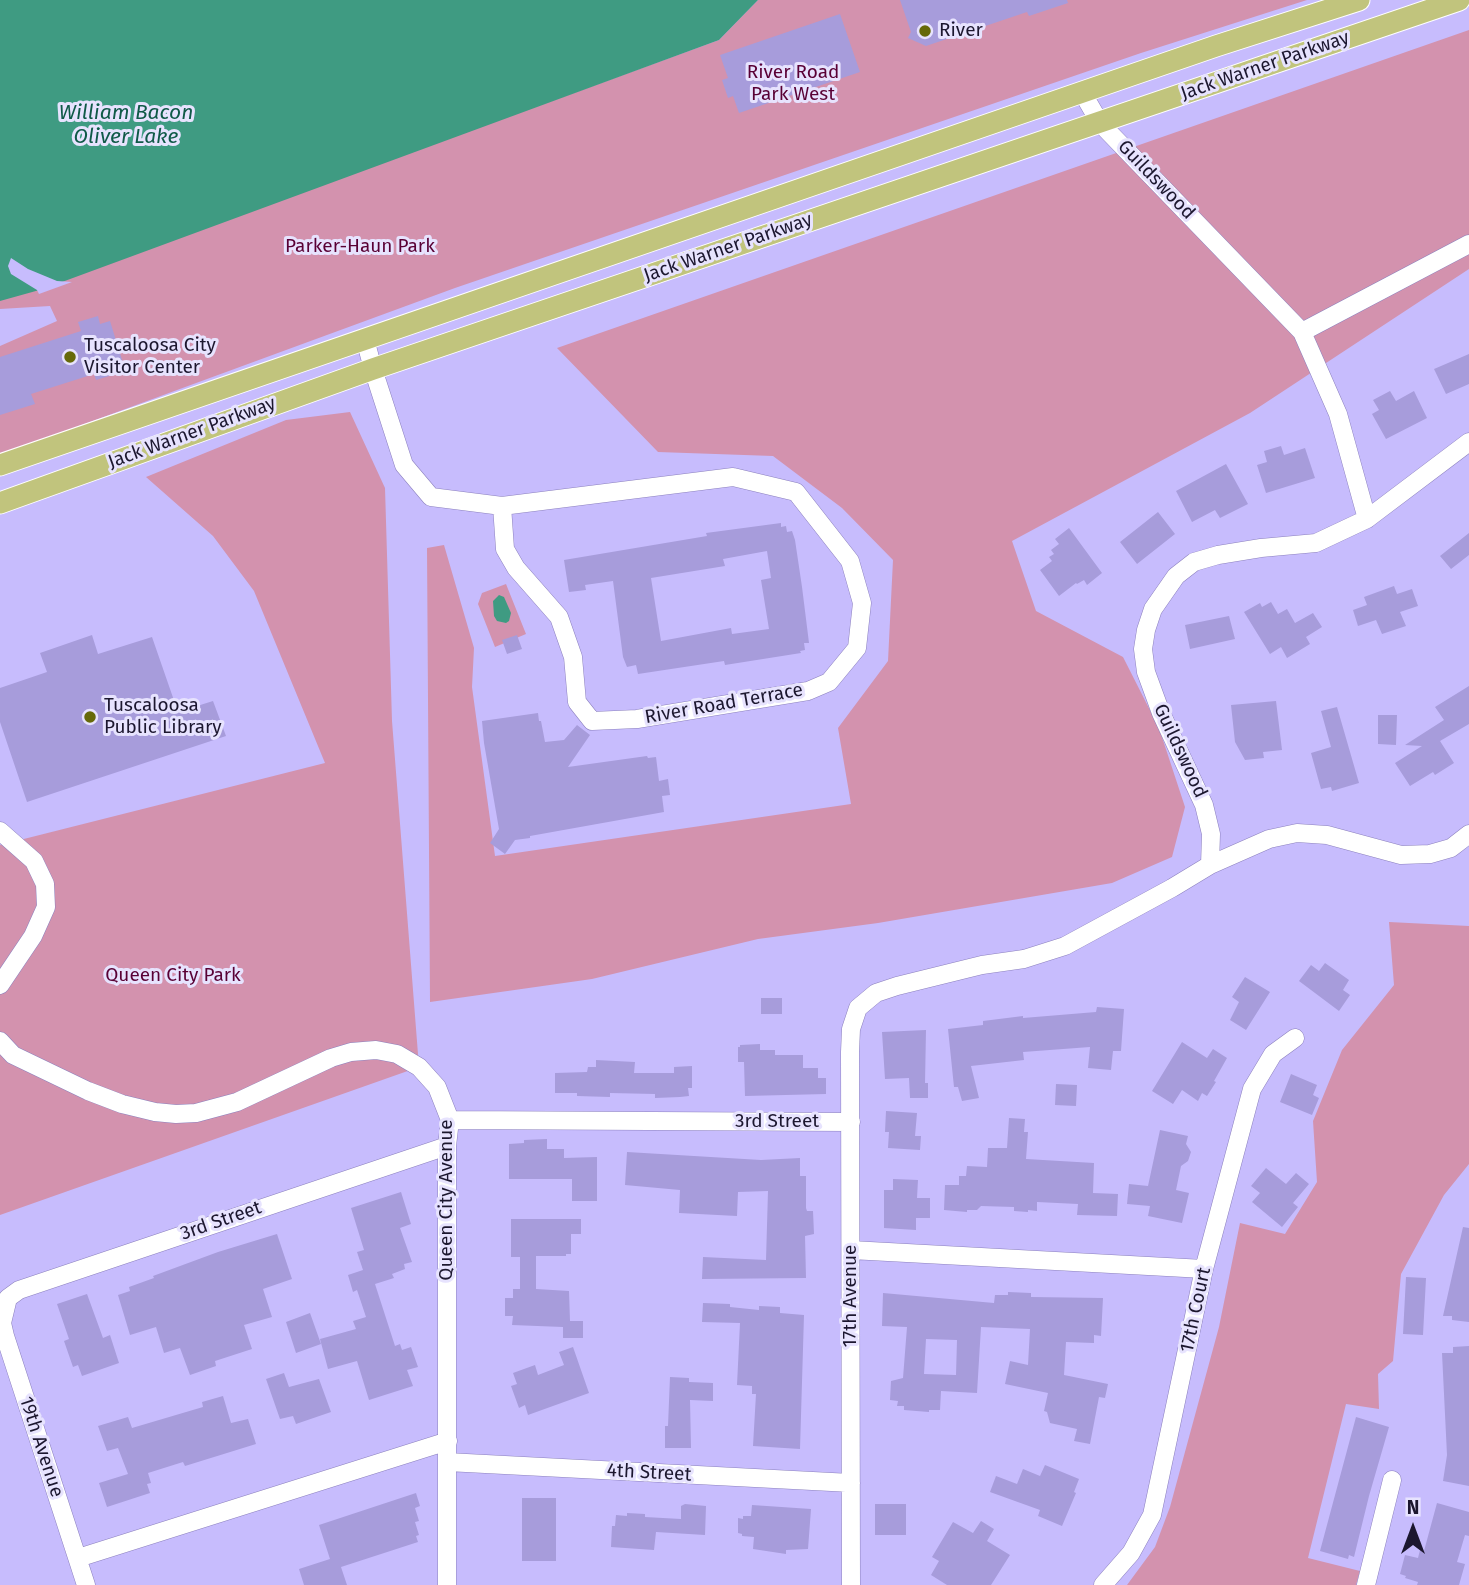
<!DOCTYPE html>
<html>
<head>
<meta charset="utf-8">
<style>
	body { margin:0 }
	#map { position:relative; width:1469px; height:1585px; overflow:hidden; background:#c7bcfd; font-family:"Fira Sans",sans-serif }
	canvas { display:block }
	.north { position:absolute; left:1378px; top:1494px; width:70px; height:70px; -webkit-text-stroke:5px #e7e3fe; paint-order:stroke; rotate:0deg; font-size:19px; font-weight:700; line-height:28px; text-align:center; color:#1c172f }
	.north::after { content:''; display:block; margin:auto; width:24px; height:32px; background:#1c172f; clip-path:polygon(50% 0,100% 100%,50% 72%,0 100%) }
</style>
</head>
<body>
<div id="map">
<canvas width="1469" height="1585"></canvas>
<div class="north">N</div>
</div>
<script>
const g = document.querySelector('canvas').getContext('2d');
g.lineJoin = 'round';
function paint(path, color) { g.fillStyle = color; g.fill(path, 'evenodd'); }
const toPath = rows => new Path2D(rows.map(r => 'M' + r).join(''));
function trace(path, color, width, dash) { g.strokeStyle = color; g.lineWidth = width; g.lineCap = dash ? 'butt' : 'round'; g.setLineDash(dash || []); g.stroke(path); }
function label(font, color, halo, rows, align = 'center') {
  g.font = font + ' "Fira Sans",sans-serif'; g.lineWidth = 6; g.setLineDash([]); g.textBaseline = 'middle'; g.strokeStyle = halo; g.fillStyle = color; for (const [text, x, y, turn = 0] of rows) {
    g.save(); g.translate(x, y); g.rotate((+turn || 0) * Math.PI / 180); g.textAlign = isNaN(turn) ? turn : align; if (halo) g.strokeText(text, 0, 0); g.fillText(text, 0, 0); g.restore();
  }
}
const green = toPath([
	[758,0,1307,0,1141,53,455,288,0,455,0,346,57,321,50,306,0,309,0,243,442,141,719,40],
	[1469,30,1469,269,1250,413,1012,541,1036,611,1123,657,1159,728,1185,807,1172,857,1112,883,878,923,758,939,592,979,430,1002,427,548,444,545,474,648,472,687,495,856,851,804,838,728,888,661,893,560,842,508,773,456,658,452,557,348],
	[350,412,385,488,392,721,419,1067,0,1215,0,845,325,763,254,591,213,536,146,477,286,420],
	[506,584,526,634,495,647,478,604,482,593],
	[1389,922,1469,926,1469,1164,1444,1195,1401,1274,1393,1361,1378,1374,1379,1409,1346,1404,1308,1558,1360,1571,1356,1585,1127,1585,1155,1547,1170,1507,1219,1327,1240,1223,1285,1234,1317,1182,1313,1121,1342,1050,1394,985]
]);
const water = toPath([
	[0,0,758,0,719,40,43,289,0,301],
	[499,595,504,597,511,613,509,621,506,623,497,621,494,616,493,601]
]);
const pier = toPath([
	[11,258,28,269,57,281,72,282,83,278,39,294,37,290,11,274,8,266]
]);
const building = toPath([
	[900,0,1067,0,1068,3,1029,16,1027,12,926,46,908,38,911,32],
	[840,14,860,72,739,113,733,96,728,98,722,80,728,78,720,55],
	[98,316,100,324,110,321,123,363,114,366,116,374,96,380,94,374,31,394,35,404,0,415,0,357,81,331,78,322],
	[1469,354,1469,384,1446,394,1434,369],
	[1390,391,1396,401,1414,391,1427,418,1386,439,1372,414,1379,410,1373,400],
	[1281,446,1284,455,1305,448,1315,478,1266,493,1257,465,1267,462,1264,451],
	[1226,464,1248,504,1220,518,1215,510,1192,522,1176,491],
	[1158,512,1175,534,1137,564,1120,542],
	[781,523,781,527,786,526,787,532,792,531,795,540,802,587,809,643,804,643,805,650,800,651,801,653,725,665,724,661,638,674,636,665,627,667,623,657,613,581,585,585,586,590,569,592,564,560,707,536,706,533],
	[767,551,771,578,761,580,769,629,732,634,731,628,661,641,651,578,725,566,723,559],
	[1069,528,1102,573,1087,585,1084,580,1077,584,1076,583,1059,596,1040,570,1052,561,1049,557,1054,554,1051,550,1059,544,1055,539],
	[1469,533,1469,555,1451,569,1440,556],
	[1394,586,1397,594,1412,589,1418,606,1400,612,1406,626,1382,634,1376,620,1358,626,1353,610,1367,605,1364,597],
	[1271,602,1278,614,1287,609,1295,623,1313,613,1322,627,1306,637,1310,644,1287,658,1281,647,1270,654,1244,612,1260,603,1262,607],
	[1229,616,1235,639,1190,649,1185,625],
	[92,635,98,654,152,637,178,712,213,701,226,736,27,802,0,722,0,688,47,672,40,653],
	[517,635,522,649,507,654,502,640],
	[1469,686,1469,724,1440,741,1454,763,1435,775,1433,772,1410,786,1395,763,1422,746,1405,745,1444,720,1435,707],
	[1276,701,1282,750,1263,752,1264,758,1245,760,1235,742,1231,705],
	[1337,707,1359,783,1332,791,1331,787,1321,789,1311,753,1331,747,1321,711],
	[538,713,539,721,541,721,545,742,564,740,577,725,590,735,568,767,647,756,648,758,656,757,659,781,668,779,670,795,662,796,664,812,530,836,530,838,515,840,505,854,490,843,499,829,484,743,482,721],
	[1378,715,1397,715,1396,745,1378,744],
	[1325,963,1349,980,1343,990,1350,995,1339,1011,1299,981,1311,965,1319,971],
	[1245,977,1270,992,1246,1030,1230,1020,1239,1002,1232,997],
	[761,998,782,998,782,1014,761,1014],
	[1097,1007,1124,1009,1121,1051,1113,1051,1111,1070,1088,1068,1090,1047,1023,1052,1024,1060,971,1066,979,1098,962,1101,958,1087,954,1087,948,1029,983,1025,983,1021,1023,1016,1023,1018,1096,1012],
	[926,1030,925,1083,928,1083,928,1098,910,1098,909,1078,885,1079,882,1032],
	[1182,1042,1207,1058,1213,1049,1227,1058,1214,1081,1216,1082,1207,1096,1202,1093,1198,1101,1182,1090,1173,1104,1152,1091],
	[760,1044,760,1050,775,1050,775,1055,803,1055,803,1068,818,1068,818,1078,826,1078,826,1094,745,1096,744,1062,738,1062,738,1047,740,1047,740,1045],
	[596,1060,635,1062,634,1073,674,1073,674,1067,692,1066,692,1088,688,1088,689,1096,680,1097,655,1098,655,1094,610,1093,610,1097,577,1096,577,1093,555,1093,555,1073,587,1072,588,1067,596,1067],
	[1291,1074,1317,1085,1313,1095,1319,1098,1312,1115,1280,1102],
	[1056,1084,1077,1085,1076,1106,1055,1105],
	[886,1111,917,1113,915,1136,921,1136,920,1150,888,1148,889,1132,885,1132],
	[1009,1118,1025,1119,1024,1132,1028,1132,1026,1159,1094,1163,1093,1193,1118,1194,1117,1216,1077,1215,1078,1204,1037,1202,1037,1211,1028,1210,1028,1212,1014,1211,1014,1207,981,1206,977,1210,967,1210,967,1212,944,1210,945,1185,959,1185,959,1176,966,1176,967,1166,987,1167,988,1148,1007,1148],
	[1160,1130,1188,1136,1186,1144,1191,1152,1188,1161,1181,1166,1176,1190,1189,1193,1182,1223,1148,1216,1150,1206,1127,1204,1129,1184,1148,1186],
	[547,1139,547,1149,564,1149,564,1158,597,1157,597,1201,572,1201,572,1179,509,1179,509,1144,524,1143,524,1140],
	[627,1152,761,1160,800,1158,800,1176,806,1176,806,1208,807,1211,813,1211,814,1234,805,1236,806,1278,702,1279,703,1257,766,1260,768,1191,738,1192,737,1216,679,1213,680,1190,625,1185],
	[1266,1168,1286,1184,1296,1173,1309,1184,1293,1203,1298,1207,1282,1227,1252,1202,1260,1193,1251,1186],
	[893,1179,918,1180,917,1198,930,1198,930,1218,916,1218,916,1230,884,1228,884,1190,893,1190],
	[401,1192,411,1224,400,1228,412,1262,404,1264,405,1269,392,1274,394,1278,375,1284,395,1346,400,1344,402,1350,411,1347,418,1367,407,1370,413,1386,369,1400,357,1361,328,1369,320,1339,356,1329,353,1321,366,1317,357,1290,353,1292,348,1275,363,1270,357,1252,364,1250,351,1208],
	[511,1219,581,1219,581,1234,571,1234,571,1254,566,1254,566,1256,536,1256,536,1289,569,1291,570,1321,583,1321,583,1338,563,1338,563,1327,512,1325,513,1316,505,1316,505,1298,513,1298,513,1289,520,1289,520,1257,511,1257],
	[1463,1227,1469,1228,1469,1322,1452,1320,1452,1316,1443,1316],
	[277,1234,292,1279,263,1289,272,1317,244,1325,252,1349,215,1361,216,1366,190,1375,180,1348,164,1353,156,1327,130,1335,118,1295,130,1291,129,1287,154,1278,153,1276,218,1252],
	[1406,1277,1426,1278,1423,1335,1403,1334],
	[1008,1292,1031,1293,1031,1297,1103,1298,1101,1336,1094,1335,1094,1343,1066,1342,1064,1375,1108,1384,1105,1398,1099,1397,1090,1444,1074,1441,1077,1429,1050,1423,1047,1412,1044,1411,1048,1393,1005,1384,1010,1361,1028,1365,1030,1329,981,1327,977,1393,941,1391,940,1410,929,1410,929,1412,904,1410,904,1406,897,1406,898,1401,890,1400,891,1381,903,1378,907,1327,882,1326,883,1293,994,1303,995,1295,1008,1295],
	[926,1339,957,1340,956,1375,924,1374],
	[87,1294,103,1338,110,1335,119,1363,82,1376,78,1365,73,1367,64,1341,69,1339,57,1304],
	[703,1303,730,1304,730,1307,759,1310,759,1306,780,1307,780,1313,804,1315,800,1449,753,1446,756,1394,752,1394,752,1386,737,1385,740,1323,702,1322],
	[310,1313,321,1344,296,1353,286,1322],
	[1469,1346,1469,1486,1443,1481,1447,1455,1442,1353,1453,1353,1453,1347],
	[573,1347,589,1393,528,1415,525,1405,519,1408,511,1386,517,1384,513,1373,535,1365,538,1375,564,1365,559,1352],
	[284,1373,289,1387,319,1379,331,1412,296,1424,293,1416,280,1419,266,1379],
	[670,1377,689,1378,689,1382,713,1383,713,1401,690,1400,691,1448,665,1448,665,1426,668,1426],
	[223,1396,231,1423,248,1419,256,1444,185,1466,183,1462,148,1473,151,1483,147,1484,150,1493,107,1507,99,1483,128,1474,118,1448,107,1451,98,1426,128,1417,132,1428,203,1407,202,1402],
	[1356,1417,1389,1427,1369,1496,1354,1557,1349,1555,1348,1559,1320,1551],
	[1045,1465,1079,1479,1074,1492,1076,1493,1062,1526,1038,1516,1040,1510,990,1492,996,1476,1017,1484,1023,1469,1040,1476],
	[416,1493,420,1506,415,1508,419,1521,415,1522,419,1535,416,1536,418,1542,341,1567,347,1585,304,1585,299,1569,330,1559,319,1525],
	[522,1498,556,1498,556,1561,522,1561],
	[1437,1503,1469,1512,1469,1536,1465,1535,1457,1562,1465,1564,1459,1585,1417,1585,1418,1582,1405,1578,1406,1576,1400,1574,1405,1555,1418,1558,1420,1550,1424,1551],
	[685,1504,706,1506,705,1535,656,1532,654,1550,611,1547,612,1526,615,1526,616,1515,627,1516,627,1513,645,1514,645,1517,681,1519,681,1506],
	[875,1504,906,1504,906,1535,875,1535],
	[752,1505,811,1509,808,1549,786,1550,786,1554,753,1549,754,1537,742,1536,742,1534,738,1533,738,1518,743,1519,743,1516,751,1516],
	[981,1521,994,1529,987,1541,1010,1555,991,1585,947,1585,931,1575,939,1561,932,1557,953,1522,973,1533]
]);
const minor = toPath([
	[1082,92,1100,123,1302,332,1338,414,1367,519],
	[1302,332,1469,244],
	[365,339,373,369,404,465,431,497,502,506],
	[1469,442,1367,519,1316,543,1261,548,1218,555,1194,562,1176,576,1153,609,1146,630,1143,649,1146,672,1161,713,1204,805,1211,834,1210,865,1269,839,1297,833,1327,835,1401,855,1430,854,1451,848,1469,834],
	[733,477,796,492,850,561,862,603,857,648,829,682,808,691,637,719,592,721,577,702,573,657,559,617,516,568,505,549,502,506,733,477],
	[0,831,34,861,45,884,46,907,33,936,0,985],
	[0,1041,13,1055,88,1091,122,1104,155,1112,176,1114,196,1113,237,1102,331,1058,351,1052,376,1050,397,1054,419,1067,437,1087,450,1120,447,1146,447,1585],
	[450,1120,851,1122],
	[851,1250,1204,1269],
	[447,1462,851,1483],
	[78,1558,448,1441],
	[86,1585,5,1336,2,1323,8,1298,19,1290,447,1146],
	[851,1585,850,1052,851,1029,858,1008,876,993,897,986,982,965,1024,959,1065,946,1172,888,1210,865],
	[1103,1585,1131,1553,1152,1515,1204,1269,1252,1089,1273,1054,1295,1038],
	[1366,1585,1392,1480]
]);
const major = toPath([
	[0,465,1216,46,1359,0],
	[0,503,373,369,1459,0]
]);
const markers = [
	[925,31,7,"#666909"],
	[70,357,7,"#666909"],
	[90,717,7,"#666909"]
];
const poiNames = [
	["River",939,31],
	["Tuscaloosa City",84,346],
	["Visitor Center",84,368],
	["Tuscaloosa",104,706],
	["Public Library",104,728]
];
const streetNames = [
	["Jack Warner Parkway",1265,66,-19],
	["Guildswood",1156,180,46],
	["Jack Warner Parkway",728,248,-19],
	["Jack Warner Parkway",192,433,-20],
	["River Road Terrace",724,704,-10],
	["Guildswood",1180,751,65],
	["3rd Street",777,1122],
	["Queen City Avenue",447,1200,-90],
	["3rd Street",221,1221,-19],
	["17th Avenue",851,1296,-90],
	["17th Court",1196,1310,-78],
	["19th Avenue",41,1447,72],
	["4th Street",649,1473,3]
];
const parkNames = [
	["River Road",793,73],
	["Park West",793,95],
	["Parker-Haun Park",360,247],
	["Queen City Park",173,976]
];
const waterNames = [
	["William Bacon",126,113],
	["Oliver Lake",126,137]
];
paint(green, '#d392ae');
paint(water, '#3f9b82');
paint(pier, '#c7bcfd');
paint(building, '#a79cdb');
trace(minor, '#8c81be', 19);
trace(major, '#fff', 23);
trace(minor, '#fff', 18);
trace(major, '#c1c47d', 21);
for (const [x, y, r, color] of markers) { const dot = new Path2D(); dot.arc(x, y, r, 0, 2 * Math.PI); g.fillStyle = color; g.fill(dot); trace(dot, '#e7e3fe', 2.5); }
label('19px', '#1c172f', '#e7e3fe', poiNames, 'left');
label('19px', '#1c172f', '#e7e3fe', streetNames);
label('19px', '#590035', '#e7e3fe', parkNames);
label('italic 21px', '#105a48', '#e7e3fe', waterNames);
</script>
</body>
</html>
